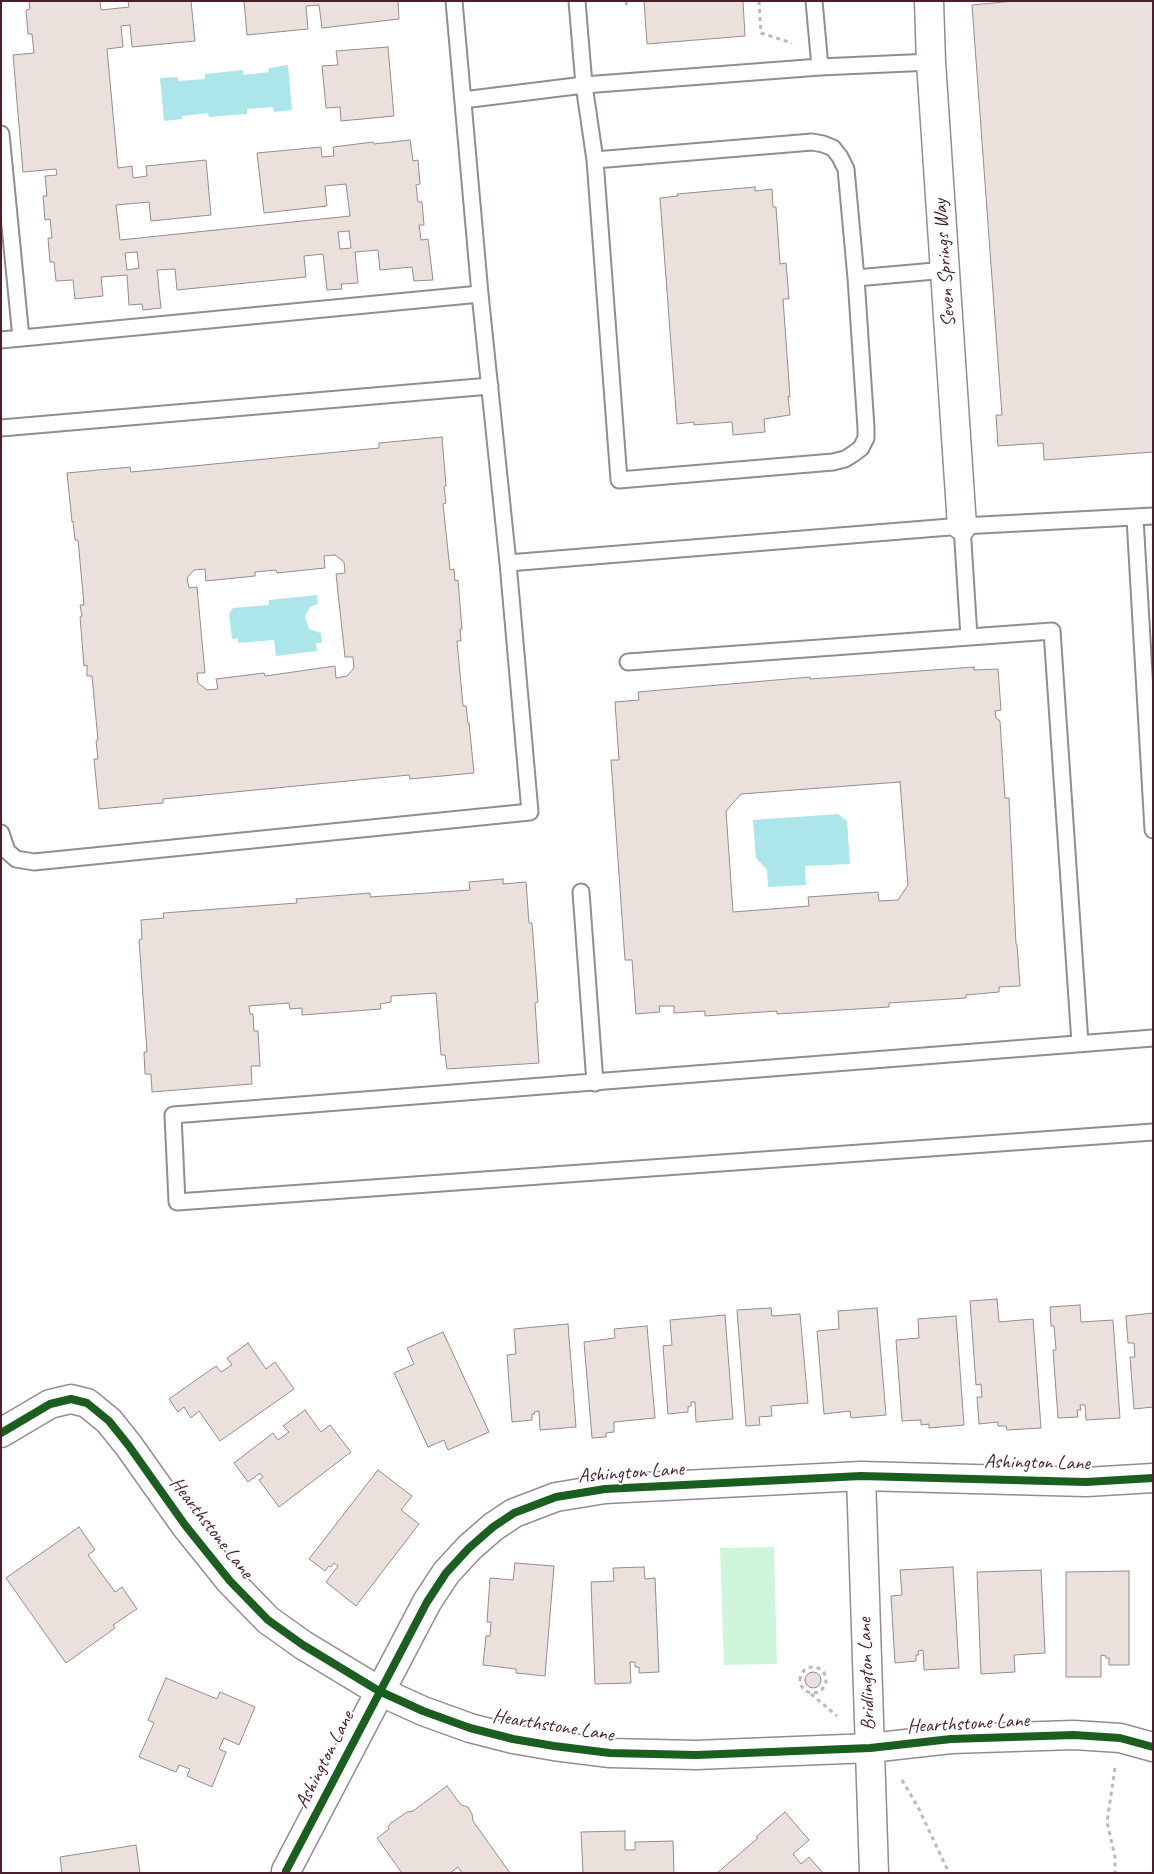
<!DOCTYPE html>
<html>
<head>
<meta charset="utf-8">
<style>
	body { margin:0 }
	#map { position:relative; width:1154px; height:1874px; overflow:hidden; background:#fff; font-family:Caveat,sans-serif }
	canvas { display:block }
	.frame { position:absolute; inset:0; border:2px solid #4a1f2b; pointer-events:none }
</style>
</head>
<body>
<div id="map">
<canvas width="1154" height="1874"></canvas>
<div class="frame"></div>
</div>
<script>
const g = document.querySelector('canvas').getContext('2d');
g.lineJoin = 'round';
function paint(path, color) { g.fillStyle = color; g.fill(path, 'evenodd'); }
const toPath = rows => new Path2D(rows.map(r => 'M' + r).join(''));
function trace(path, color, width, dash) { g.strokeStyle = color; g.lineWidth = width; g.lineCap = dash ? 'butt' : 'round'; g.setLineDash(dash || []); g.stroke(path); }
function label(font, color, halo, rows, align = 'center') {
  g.font = font + ' Caveat,sans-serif'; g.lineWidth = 4; g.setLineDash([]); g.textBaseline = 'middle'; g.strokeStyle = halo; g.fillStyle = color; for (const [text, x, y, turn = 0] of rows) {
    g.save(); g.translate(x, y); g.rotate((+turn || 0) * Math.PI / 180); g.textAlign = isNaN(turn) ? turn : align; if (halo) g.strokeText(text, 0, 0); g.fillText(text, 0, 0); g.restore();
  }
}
const green = toPath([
	[774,1547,777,1664,724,1665,720,1548]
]);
const water = toPath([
	[288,65,292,110,274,112,273,107,247,109,247,114,209,117,208,113,182,116,182,119,164,121,160,78,178,77,178,81,205,79,205,74,243,70,243,75,269,72,269,68],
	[317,595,318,604,310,607,305,616,309,629,321,633,322,643,316,643,317,651,276,656,274,640,238,643,238,638,232,639,229,614,233,608,269,605,269,600],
	[838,814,847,821,850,864,805,866,806,885,768,887,767,870,756,858,753,820]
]);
const building = toPath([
	[29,1,100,1,101,10,129,7,128,1,191,1,195,41,132,47,130,25,121,26,123,47,107,49,118,168,132,166,133,178,147,176,146,166,206,160,211,215,151,221,149,202,116,205,120,240,350,216,346,184,325,186,327,206,264,213,257,153,321,147,322,157,334,156,333,147,373,142,374,144,410,140,413,161,418,160,420,184,416,185,418,202,422,202,424,225,419,225,421,240,428,239,433,280,414,281,412,267,380,270,378,250,355,252,358,283,341,284,342,289,327,290,323,254,304,256,306,277,177,290,175,269,157,270,161,308,143,310,142,304,129,305,127,275,101,277,103,296,75,299,73,280,56,281,54,262,50,262,48,238,52,238,50,219,45,220,43,196,47,196,45,176,57,175,56,169,23,172,13,55,34,53,32,34,28,34,26,10,30,9,29,1],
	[349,231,351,248,340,249,338,232,349,231],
	[137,252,139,268,127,270,125,253,137,252],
	[244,1,398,1,399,19,322,28,319,5,306,6,308,29,247,35,244,1],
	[644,1,743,1,745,36,647,44,644,1],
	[1014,1,1153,1,1153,452,1044,460,1043,443,998,446,996,415,1002,415,972,5,1014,1],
	[388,47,394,116,341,121,340,107,326,108,322,66,338,65,336,51,388,47],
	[755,187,755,191,772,189,773,207,776,207,780,264,786,263,789,299,783,299,790,397,788,396,790,415,764,419,765,432,733,435,732,422,694,425,694,422,677,424,660,198,678,196,677,194,755,187],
	[442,437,446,486,444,487,446,503,443,504,450,570,454,569,455,581,458,580,462,629,460,629,461,641,457,641,463,706,466,706,468,723,469,723,474,773,410,779,409,775,163,799,163,803,99,809,94,759,98,759,96,741,98,740,92,676,87,676,87,665,84,666,80,617,82,616,80,605,84,605,78,540,75,540,73,521,72,522,67,473,130,467,131,472,379,448,379,443,442,437],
	[335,555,344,562,345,573,336,574,345,657,353,657,354,668,347,676,336,678,335,666,265,676,264,673,216,679,218,689,207,690,198,683,197,673,205,673,197,587,189,588,187,578,194,570,205,569,206,581,255,576,255,572,276,570,277,573,325,568,324,556,335,555],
	[974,667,974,670,998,669,1001,710,995,711,996,718,1000,721,1005,798,1009,798,1016,944,1017,944,1020,986,999,987,999,992,966,995,966,998,889,1003,889,1007,777,1014,777,1011,705,1016,705,1011,674,1013,674,1006,659,1006,660,1012,636,1014,632,960,625,960,611,760,619,760,615,702,639,700,638,692,810,677,810,679,974,667],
	[900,782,908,885,898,900,879,901,878,892,808,897,809,906,733,912,726,811,741,794,900,782],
	[503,879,503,884,526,882,529,923,532,923,538,1002,535,1003,539,1063,447,1069,445,1055,441,1055,436,993,391,996,391,1002,380,1004,381,1009,302,1015,302,1008,290,1009,289,1003,249,1006,250,1014,253,1014,254,1031,258,1031,260,1066,251,1066,252,1084,152,1092,151,1074,145,1074,144,1052,147,1052,139,940,142,939,141,920,164,918,163,913,297,903,296,899,370,893,370,897,470,890,469,882,503,879],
	[997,1299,999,1322,1033,1319,1041,1428,1007,1430,1006,1426,998,1426,998,1422,979,1424,977,1397,982,1397,981,1384,976,1385,970,1301,997,1299],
	[1080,1305,1081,1322,1113,1320,1120,1418,1086,1420,1085,1405,1080,1405,1081,1410,1077,1410,1078,1417,1058,1418,1053,1350,1056,1350,1054,1326,1051,1326,1050,1307,1080,1305],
	[771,1308,772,1316,800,1314,808,1403,771,1406,772,1416,759,1417,760,1425,746,1426,737,1310,771,1308],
	[877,1308,886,1415,851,1418,850,1411,824,1414,817,1331,839,1329,838,1311,877,1308],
	[1153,1313,1153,1407,1134,1409,1130,1357,1135,1357,1134,1343,1128,1343,1126,1316,1153,1313],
	[725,1315,733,1419,696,1422,695,1402,691,1402,691,1406,688,1407,688,1412,668,1414,663,1346,672,1345,670,1320,725,1315],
	[956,1316,964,1425,929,1428,929,1424,921,1425,921,1420,902,1421,896,1340,919,1338,918,1319,956,1316],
	[568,1324,576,1427,540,1430,539,1411,534,1412,535,1414,532,1414,532,1420,512,1422,507,1355,516,1354,514,1329,568,1324],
	[647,1326,655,1418,614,1422,614,1432,606,1433,606,1437,592,1438,584,1342,615,1338,614,1329,647,1326],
	[443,1332,489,1432,448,1450,444,1440,428,1447,394,1373,414,1364,407,1348,443,1332],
	[248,1343,266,1369,275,1362,294,1389,220,1441,199,1411,191,1418,184,1407,178,1412,169,1399,216,1366,221,1372,232,1365,227,1358,248,1343],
	[305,1410,321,1432,330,1425,351,1452,279,1507,259,1480,263,1477,260,1473,248,1482,234,1463,273,1433,278,1440,289,1432,283,1426,305,1410],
	[378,1470,412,1496,401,1510,419,1524,356,1606,326,1582,338,1566,334,1563,331,1567,329,1566,325,1571,309,1559,378,1470],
	[79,1527,95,1550,88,1555,115,1592,122,1587,137,1609,113,1625,115,1628,66,1663,6,1578,79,1527],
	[515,1563,554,1566,545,1676,516,1673,516,1669,483,1665,486,1636,490,1636,491,1622,487,1622,490,1578,513,1580,515,1563],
	[644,1567,645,1579,655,1578,659,1672,639,1673,639,1667,635,1667,635,1662,630,1662,631,1683,595,1684,591,1582,614,1581,613,1568,644,1567],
	[953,1567,959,1668,924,1670,923,1650,918,1651,919,1655,916,1655,916,1661,895,1663,891,1596,902,1595,900,1570,953,1567],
	[1041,1570,1045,1653,1014,1655,1015,1672,981,1674,977,1572,1041,1570],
	[1129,1571,1129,1665,1109,1665,1109,1658,1106,1658,1106,1656,1101,1655,1101,1677,1066,1677,1066,1572,1129,1571],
	'805 1680a8 8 0 1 1 16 0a8 8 0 1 1-16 0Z',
	[166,1678,217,1699,220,1692,255,1707,239,1745,224,1738,219,1749,226,1752,212,1787,187,1776,190,1769,179,1765,176,1772,139,1757,154,1723,148,1720,166,1678],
	[447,1786,461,1805,468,1807,472,1814,473,1821,510,1873,462,1873,458,1867,450,1873,402,1873,377,1838,389,1829,388,1827,391,1823,407,1812,413,1811,447,1786],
	[785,1812,809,1840,793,1854,801,1864,809,1857,823,1873,717,1873,758,1838,756,1837,785,1812],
	[625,1831,625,1850,635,1850,635,1842,673,1841,674,1873,583,1873,581,1832,625,1831],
	[136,1845,140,1873,62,1873,60,1857,136,1845]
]);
const path = toPath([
	[626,1,627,7],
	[759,1,761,33,792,43],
	'800 1680a13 13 0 1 1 26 0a13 13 0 1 1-26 0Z',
	[811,1694,837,1716],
	[1115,1768,1107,1822,1115,1857,1115,1873],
	[902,1780,918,1807,949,1873]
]);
const service = toPath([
	[577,1,584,85,595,160,619,480,833,462,845,459,853,454,861,448,866,438,866,428,856,278,946,270],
	[814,1,820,67],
	[463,100,584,85,820,67,931,62],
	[1,134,21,338],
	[595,160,812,142,823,144,833,148,840,157,846,169,856,278],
	[1,340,480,294,454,1],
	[1,428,490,386],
	[1135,518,1153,830],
	[962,526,969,637],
	[508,563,962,526,1153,516],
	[628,662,1052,631,1080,1043],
	[1,833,7,851,16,859,34,862,530,812,508,563,480,294],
	[581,892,595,1083],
	[1153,1038,173,1115,177,1202,1153,1132]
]);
const minor = toPath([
	[929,1,931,62,962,526],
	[1,1433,50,1404,71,1399,87,1403,109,1421,129,1446,185,1525,230,1581,268,1620,303,1645,379,1691,423,1711,470,1728,513,1739,554,1746,610,1753,696,1755,870,1748,951,1739,1074,1735,1120,1738,1153,1747],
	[861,1476,874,1873],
	[286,1871,427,1602,446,1573,469,1548,493,1527,514,1513,556,1497,605,1489,861,1476,1086,1482,1153,1478]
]);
const cycleway = toPath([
	[1,1433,50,1404,71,1399,87,1403,109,1421,129,1446,185,1525,230,1581,268,1620,303,1645,379,1691,423,1711,470,1728,513,1739,554,1746,610,1753,696,1755,870,1748,951,1739,1074,1735,1120,1738,1153,1747],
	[286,1871,427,1602,446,1573,469,1548,493,1527,514,1513,556,1497,605,1489,861,1476,1086,1482,1153,1478]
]);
const streetNames = [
	["Seven Springs Way",945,263,-94],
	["Ashington Lane",1037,1463,1],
	["Ashington Lane",631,1473,-4],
	["Hearthstone Lane",211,1528,52],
	["Bridlington Lane",867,1674,-92],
	["Hearthstone Lane",968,1724,-3],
	["Hearthstone Lane",553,1726,9],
	["Ashington Lane",325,1760,-63]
];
paint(green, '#cff6da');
paint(water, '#ace6eb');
paint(building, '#ebe0dc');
trace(building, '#948c8e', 1);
trace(service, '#948c8e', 19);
trace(minor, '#948c8e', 31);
trace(path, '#bdb8b9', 3, [4, 4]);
trace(service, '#fff', 15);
trace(minor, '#fff', 28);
trace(cycleway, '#1b5e20', 8);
label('20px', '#4a1f2b', '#fff', streetNames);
</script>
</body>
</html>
